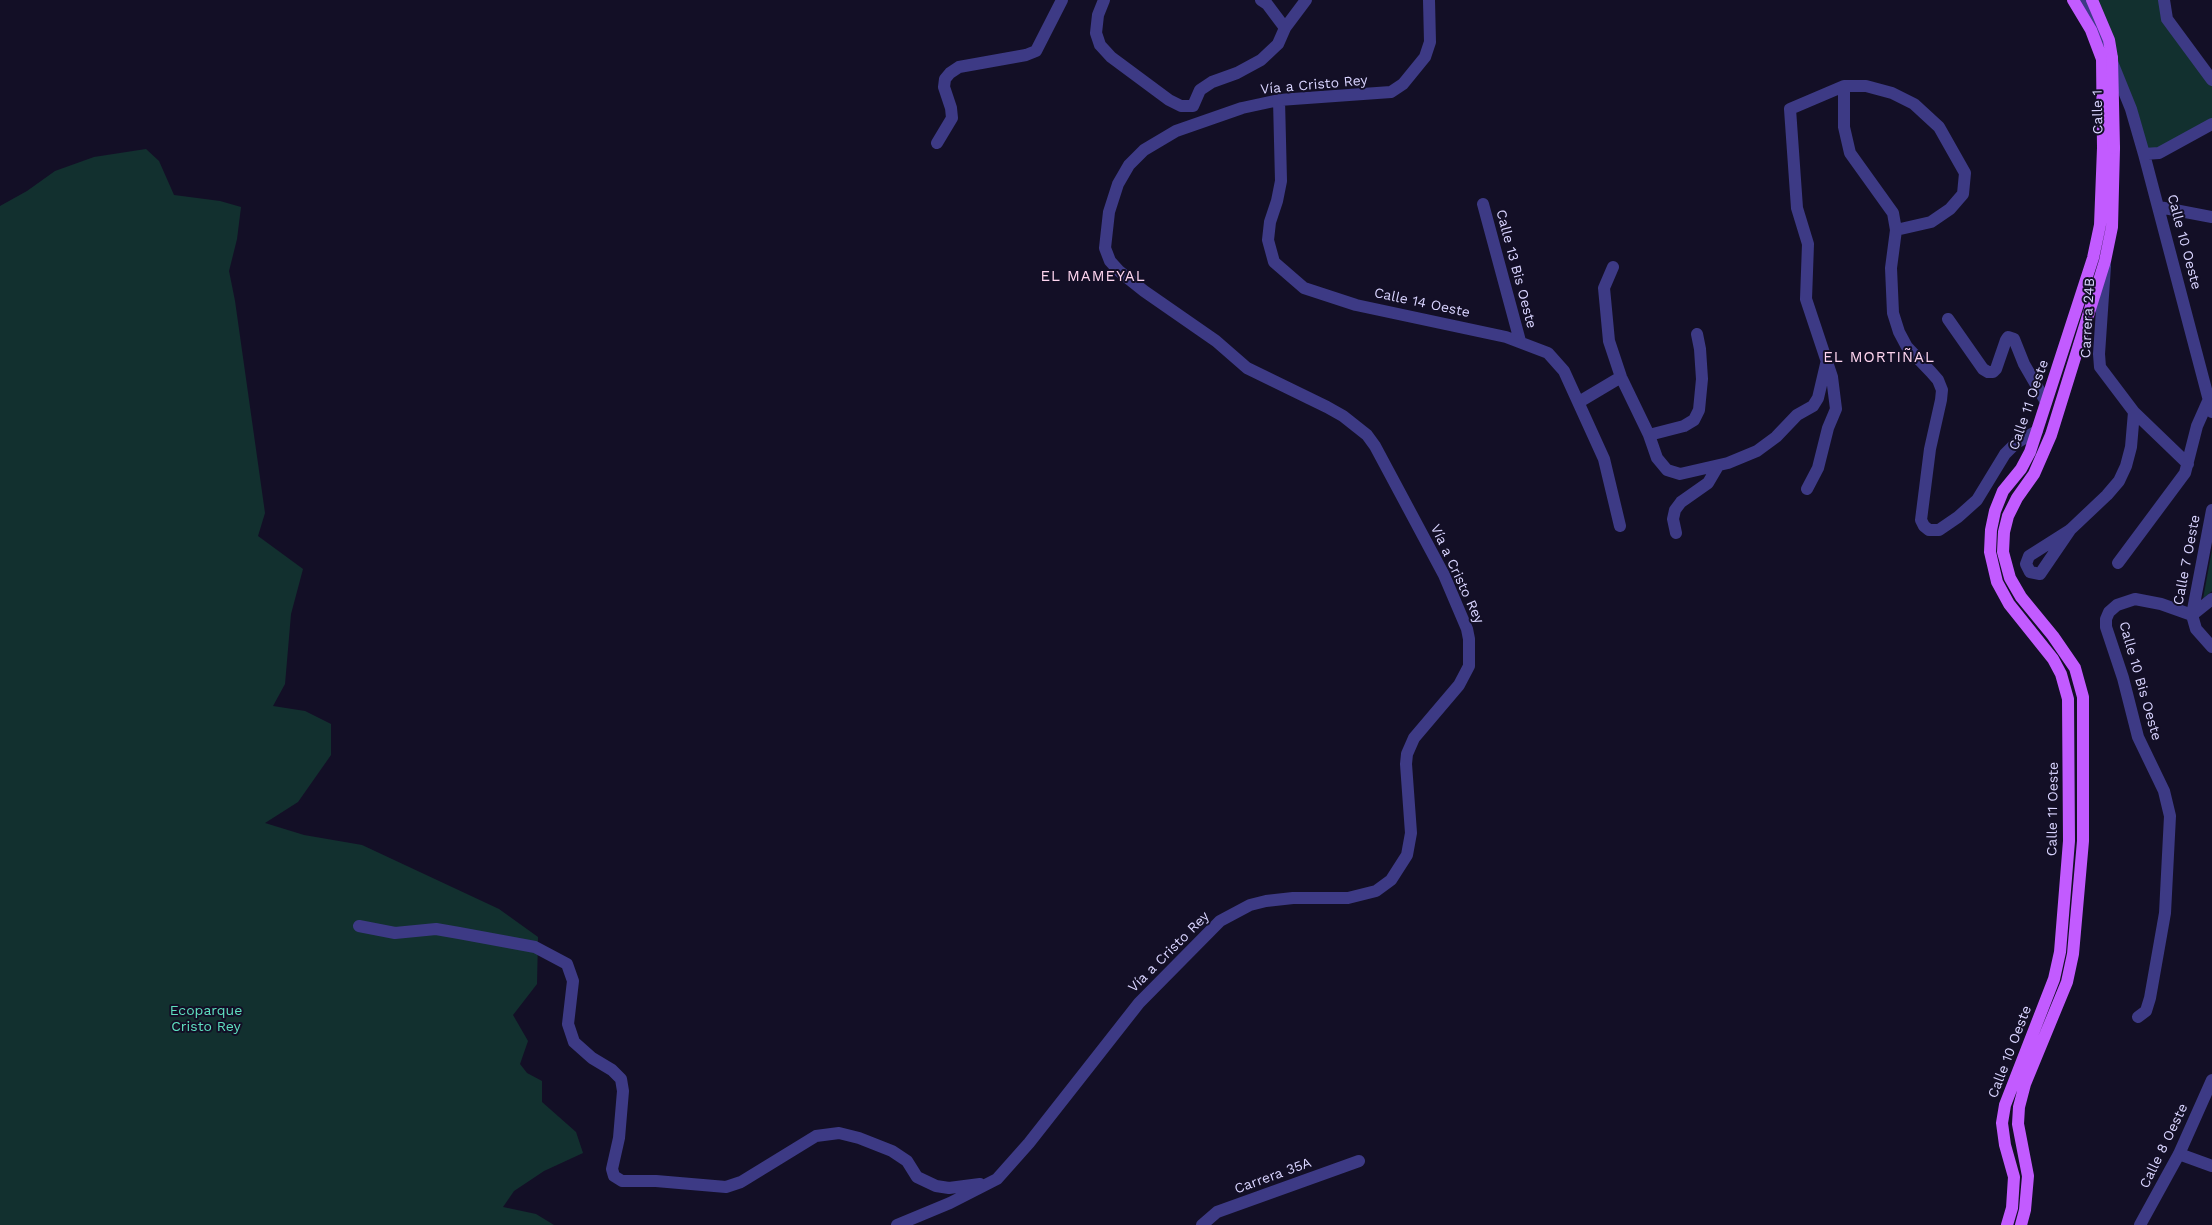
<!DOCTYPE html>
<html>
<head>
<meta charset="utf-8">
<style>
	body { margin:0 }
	canvas { display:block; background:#130f26 }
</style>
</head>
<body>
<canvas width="2212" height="1225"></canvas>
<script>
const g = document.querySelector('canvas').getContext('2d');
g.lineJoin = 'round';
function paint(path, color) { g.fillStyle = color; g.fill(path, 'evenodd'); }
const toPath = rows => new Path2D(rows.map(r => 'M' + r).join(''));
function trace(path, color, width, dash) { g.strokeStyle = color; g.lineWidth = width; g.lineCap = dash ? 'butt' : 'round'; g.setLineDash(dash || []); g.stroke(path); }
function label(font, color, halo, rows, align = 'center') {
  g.font = font + ' "Work Sans",sans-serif'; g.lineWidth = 4; g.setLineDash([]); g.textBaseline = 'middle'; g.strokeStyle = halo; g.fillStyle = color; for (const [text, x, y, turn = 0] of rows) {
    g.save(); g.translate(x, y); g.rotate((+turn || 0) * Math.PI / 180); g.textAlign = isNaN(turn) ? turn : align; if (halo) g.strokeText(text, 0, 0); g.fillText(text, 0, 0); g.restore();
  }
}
const green = toPath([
	[2092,0,2164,0,2164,7,2212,80,2212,124,2144,154],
	[146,149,159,161,174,195,220,201,241,207,237,239,229,271,235,301,265,513,258,536,303,569,291,614,285,684,273,706,305,711,331,724,331,755,298,802,265,823,304,835,362,845,499,909,538,937,537,984,513,1015,528,1041,520,1064,527,1073,542,1081,542,1102,576,1132,583,1153,544,1171,514,1191,503,1207,536,1214,554,1225,0,1225,0,206,27,191,55,171,94,157],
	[2212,550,2212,591,2203,599]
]);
const minor = toPath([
	[1104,0,1098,15,1096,33,1100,45,1111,57,1169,100,1181,106,1193,106],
	[1261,0,1267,4,1285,28],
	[2081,0,2104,41],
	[2164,0,2167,19,2212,80],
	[2112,62,2131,109,2144,154,2212,412],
	[1844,86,1844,127,1850,153,1893,213,1896,230,1891,268,1893,313,1899,332,1907,347,1931,372,1938,380,1942,390,1941,400,1930,449,1921,520,1924,526,1929,530,1939,530,1958,517,1977,500,2005,454,2016,443,2037,431],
	[1279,100,1281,181,1277,201,1270,222,1268,240,1274,262,1304,288,1356,305,1506,337,1548,353,1564,371,1604,459,1620,526],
	[1193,106,1200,90,1212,82,1237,73,1261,60,1278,44,1285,28,1306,0],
	[937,143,952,118,951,108,944,87,945,79,950,73,959,67,1026,55,1036,51,1062,0],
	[2144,154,2159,153,2212,124],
	[1483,204,1520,341],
	[2159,207,2212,217],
	[2105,266,2099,354,2100,367,2134,412,2188,464],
	[1613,267,1604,288,1609,341,1621,377,1649,435,1657,458,1667,470,1680,474,1728,463,1757,451,1776,437,1797,415,1813,406,1818,398,1826,364],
	[1948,319,1983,369,1988,372,1993,372,1996,369,2006,340,2008,337,2014,339,2024,364,2046,402],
	[1579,402,1621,377],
	[1649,435,1684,426,1694,420,1699,410,1702,379,1700,349,1697,334],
	[1807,489,1818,468,1828,428,1836,409,1832,377,1806,299,1808,244,1797,208,1790,109,1844,86,1866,86,1892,93,1914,104,1939,127,1965,173,1963,194,1950,209,1931,222,1896,230],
	[2212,510,2192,615,2196,629,2212,647],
	[2070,530,2040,574,2030,572,2026,564,2029,556,2070,530,2107,495,2119,481,2126,466,2131,447,2134,412],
	[1676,533,1673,519,1675,510,1681,502,1708,483,1718,466],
	[2118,563,2185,473,2197,426,2209,399],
	[2192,615,2212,599],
	[359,926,395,933,436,929,459,933,535,947,567,964,573,981,568,1024,574,1042,592,1058,612,1070,621,1079,623,1091,619,1138,612,1169,614,1176,622,1181,656,1181,726,1187,741,1182,816,1136,839,1133,859,1138,892,1151,907,1161,917,1177,936,1186,949,1188,980,1184],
	[2138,1017,2146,1011,2150,998,2165,913,2170,816,2164,791,2138,737,2123,678,2106,627,2106,619,2109,612,2117,605,2135,599,2161,604,2192,615],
	[2179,1154,2212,1166],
	[897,1225,950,1203,997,1179,1029,1143,1139,1003,1220,921,1250,905,1266,901,1293,898,1348,898,1376,891,1391,880,1407,855,1411,833,1406,764,1407,754,1414,738,1459,685,1469,666,1469,639,1467,629,1444,575,1375,446,1367,435,1343,416,1327,407,1247,368,1216,341,1144,291,1119,271,1110,261,1105,248,1109,212,1118,184,1129,165,1144,150,1176,131,1242,108,1279,100,1391,92,1403,84,1425,57,1430,42,1429,0],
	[1202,1225,1217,1212,1359,1161],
	[2140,1225,2179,1154,2212,1080]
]);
const major = toPath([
	[2092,0,2109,40,2112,58],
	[2007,1225,2012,1208,2014,1177,2005,1145,2002,1123,2005,1105,2054,979,2060,952,2069,841,2068,699,2061,674,2053,659,2009,604,1997,582,1990,552,1991,530,1995,511,2003,491,2021,469,2030,452,2093,258,2100,225,2103,148,2102,59,2091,30,2073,0],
	[2021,1225,2025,1210,2028,1176,2018,1124,2019,1107,2025,1084,2067,982,2073,954,2083,841,2083,697,2075,668,2053,636,2021,597,2010,578,2003,552,2004,532,2008,516,2017,498,2034,474,2051,435,2105,261,2112,227,2114,148]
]);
const majorBridge = toPath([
	[2112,58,2114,148]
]);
const streetNames = [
	["Vía a Cristo Rey",1314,85,-5],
	["Calle 1",2098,112,-91],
	["Calle 10 Oeste",2184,242,75],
	["Calle 13 Bis Oeste",1516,269,75],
	["Calle 14 Oeste",1422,303,12],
	["Carrera 24B",2088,318,-87],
	["Calle 11 Oeste",2029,405,-71],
	["Calle 7 Oeste",2187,560,-79],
	["Vía a Cristo Rey",1457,574,65],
	["Calle 10 Bis Oeste",2140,681,74],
	["Calle 11 Oeste",2053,809,-89],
	["Vía a Cristo Rey",1169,952,-45],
	["Calle 10 Oeste",2010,1052,-69],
	["Calle 8 Oeste",2164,1146,-64],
	["Carrera 35A",1273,1176,-20]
];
const parkNames = [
	["Ecoparque",206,1011],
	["Cristo Rey",206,1027]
];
const neighbourhoodNames = [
	["EL MAMEYAL",1093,277],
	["EL MORTIÑAL",1879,358]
];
paint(green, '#12302f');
trace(minor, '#3d3a85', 12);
trace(major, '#c25bff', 12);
trace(majorBridge, '#c25bff', 12);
label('14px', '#d9d4ff', '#130f26', streetNames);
label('14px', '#5fe0c0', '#130f26', parkNames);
g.letterSpacing = '1px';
label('15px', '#ffd6f0', '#130f26', neighbourhoodNames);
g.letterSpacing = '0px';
</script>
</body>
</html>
